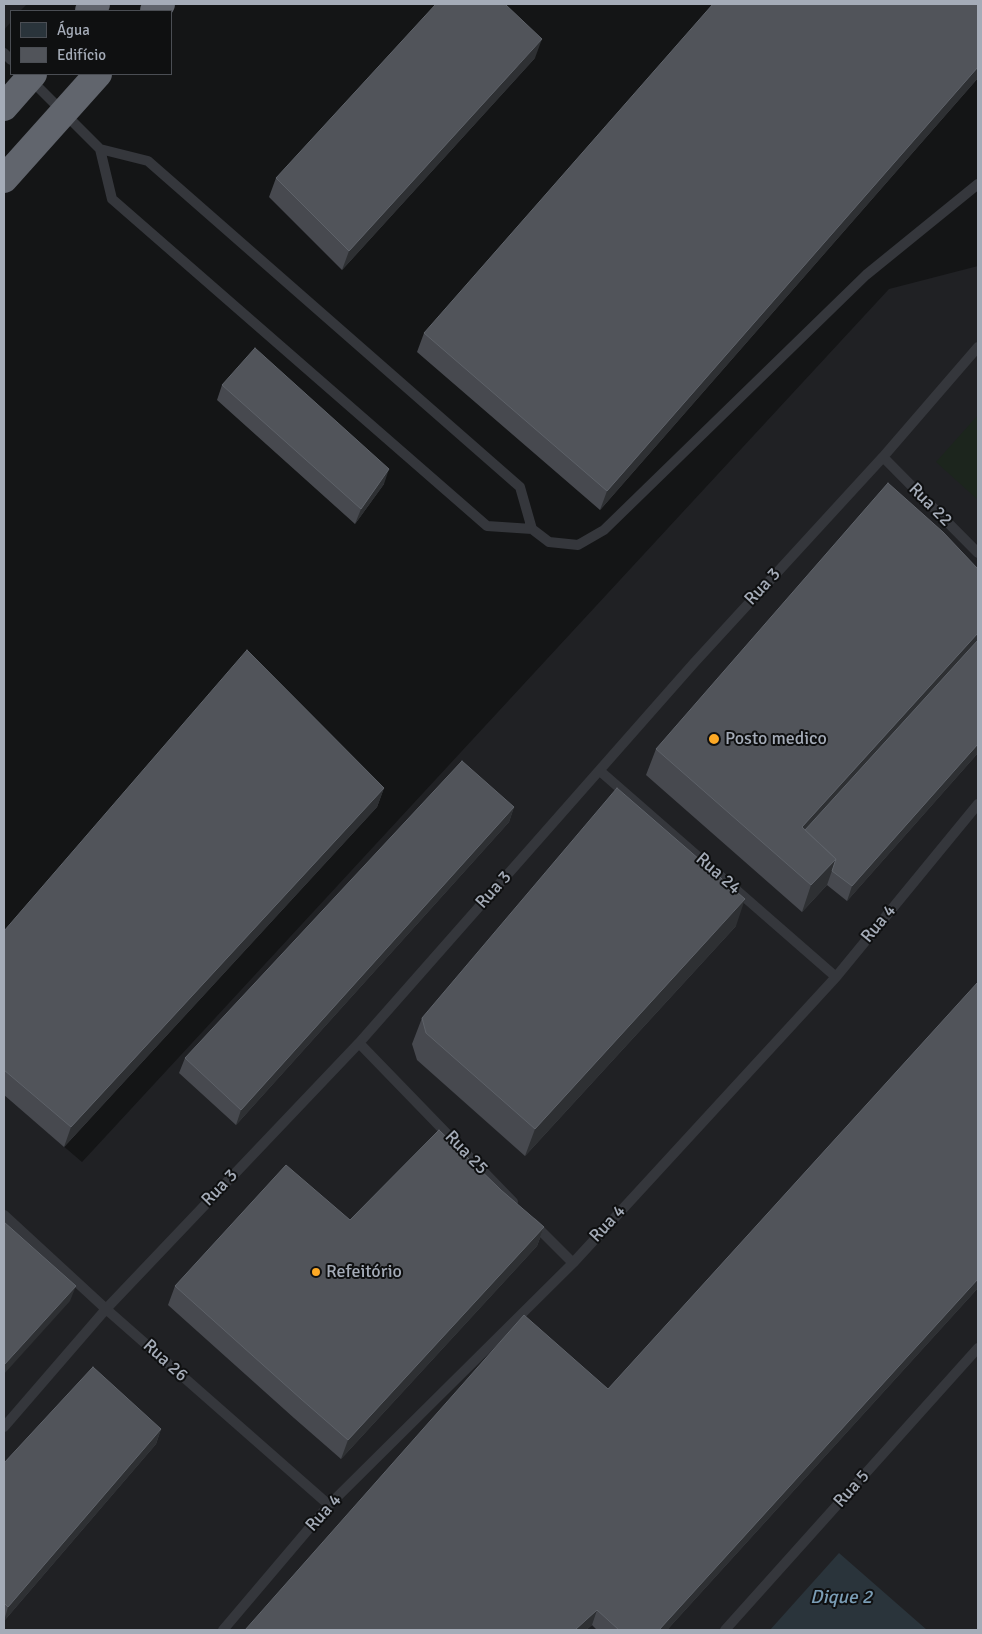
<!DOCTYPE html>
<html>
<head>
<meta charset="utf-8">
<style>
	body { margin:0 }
	#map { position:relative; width:982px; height:1634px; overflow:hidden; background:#141516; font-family:Signika,sans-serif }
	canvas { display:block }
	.frame { position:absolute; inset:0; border:5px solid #a5acb8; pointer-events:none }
	.legend { position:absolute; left:10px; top:10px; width:162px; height:65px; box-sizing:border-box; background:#0f1011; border:1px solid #4b4e54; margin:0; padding:6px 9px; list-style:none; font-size:15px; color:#a5acb8 }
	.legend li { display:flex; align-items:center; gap:10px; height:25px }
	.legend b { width:25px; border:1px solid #4b4e54 }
</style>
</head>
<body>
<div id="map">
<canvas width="982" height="1634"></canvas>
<div class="frame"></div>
<ul class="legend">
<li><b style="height:14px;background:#2a343b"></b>Água</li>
<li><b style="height:14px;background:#51545a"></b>Edifício</li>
</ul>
</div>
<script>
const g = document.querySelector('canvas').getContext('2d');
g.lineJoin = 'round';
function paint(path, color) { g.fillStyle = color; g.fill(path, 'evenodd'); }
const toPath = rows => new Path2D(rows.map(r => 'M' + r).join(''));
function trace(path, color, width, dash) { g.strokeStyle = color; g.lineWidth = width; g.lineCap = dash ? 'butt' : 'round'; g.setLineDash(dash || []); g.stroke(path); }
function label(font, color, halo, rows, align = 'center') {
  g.font = font + ' Signika,sans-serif'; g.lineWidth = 4; g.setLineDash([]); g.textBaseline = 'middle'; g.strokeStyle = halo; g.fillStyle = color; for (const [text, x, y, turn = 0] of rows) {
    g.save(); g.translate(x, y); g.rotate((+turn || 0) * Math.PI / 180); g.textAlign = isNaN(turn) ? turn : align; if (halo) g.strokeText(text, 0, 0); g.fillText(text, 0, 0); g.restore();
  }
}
const built = toPath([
	[4,4,27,4,20,11,11,11,11,22,4,30],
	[978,266,978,1630,4,1630,4,1095,82,1162,889,289]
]);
const green = toPath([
	[978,415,978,500,936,462]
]);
const water = toPath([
	[839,1553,927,1630,770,1630]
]);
const lane = toPath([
	[4,53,11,60],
	[31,80,100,149,148,161,520,487,532,529],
	[100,149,112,199,487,526,532,529,549,542,578,545,604,530,866,275,978,184],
	[883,457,978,553],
	[600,771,836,977],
	[359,1043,513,1202],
	[4,1215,106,1309,329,1505],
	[533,1223,573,1263],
	[4,1427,106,1309,359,1043,694,663,883,457,978,347],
	[223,1630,329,1505,573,1263,836,977,978,804],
	[725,1630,978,1348]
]);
const highway = toPath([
	[89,11,96,4],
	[154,11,161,4]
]);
const highwayBridge = toPath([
	[4,107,33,74],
	[4,179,98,74]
]);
const wall = toPath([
	[978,4,978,78,600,510,417,352,424,333],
	[535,58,342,270,269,197,276,178],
	[222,385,384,484,355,524,217,400],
	[978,569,978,753,847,901,827,885,802,912,646,775,656,749],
	[384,788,377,807,64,1147,4,1095,4,931],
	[514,807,509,822,236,1125,179,1073,185,1058],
	[736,926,525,1156,417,1060,412,1044,422,1018],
	[501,1190,544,1227,537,1246,341,1459,294,1418,168,1305,175,1286,350,1220],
	[978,1288,667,1630,597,1630,592,1625,586,1630,245,1630,608,1389],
	[161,1429,156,1444,4,1621,4,1463]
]);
const shadedWall = toPath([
	[542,39,535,58,342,270,349,251],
	[978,67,978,78,600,510,607,491],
	[389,469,384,484,355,524,361,509],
	[978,633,978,649,802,843,802,827],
	[978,744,978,753,847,901,852,886],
	[384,788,377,807,64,1147,71,1127],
	[514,807,509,822,236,1125,241,1110],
	[836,859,827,885,802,912,811,885],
	[745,899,736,926,525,1156,535,1129],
	[544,1227,537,1246,341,1459,348,1440],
	[978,1279,978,1288,667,1630,659,1630],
	[76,1286,70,1301,4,1374,4,1365],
	[161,1429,156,1444,4,1621,8,1607],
	[597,1610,592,1625,586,1630,575,1630]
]);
const building = toPath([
	[436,4,505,4,542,39,349,251,276,178,436,4],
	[713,4,978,4,978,67,607,491,424,333,713,4],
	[255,348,389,469,361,509,222,385,255,348],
	[888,483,943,532,978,569,978,633,802,827,836,859,811,885,656,749,888,483],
	[978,640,978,744,852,886,832,871,836,859,805,830,978,640],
	[247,650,384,788,71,1127,4,1070,4,931,247,650],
	[462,761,514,807,241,1110,185,1058,462,761],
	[617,788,745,899,535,1129,426,1033,422,1018,617,788],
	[978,982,978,1279,659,1630,619,1630,597,1610,575,1630,245,1630,524,1315,608,1389,978,982],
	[439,1130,501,1190,544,1227,348,1440,301,1399,175,1286,286,1165,350,1220,439,1130],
	[4,1222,76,1286,4,1365,4,1222],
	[93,1367,161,1429,8,1607,4,1603,4,1463,93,1367]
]);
const markers = [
	[714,739,6,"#fda925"],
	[316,1272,5,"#fda925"]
];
const streetNames = [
	["Rua 22",930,505,45],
	["Rua 3",763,587,-47],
	["Rua 24",718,874,41],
	["Rua 3",494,890,-48],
	["Rua 4",879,924,-50],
	["Rua 25",466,1153,46],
	["Rua 3",220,1188,-46],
	["Rua 4",608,1224,-47],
	["Rua 26",165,1361,42],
	["Rua 5",852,1489,-48],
	["Rua 4",324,1513,-48]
];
const poiNames = [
	["Posto medico",725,739],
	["Refeitório",326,1272]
];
const waterNames = [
	["Dique 2",841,1598]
];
paint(built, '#202124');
paint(green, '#1c251d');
paint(water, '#2a343b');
trace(lane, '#35373c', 10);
trace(highway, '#61656d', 28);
trace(highwayBridge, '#61656d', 28);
paint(wall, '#47494f');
paint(shadedWall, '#2e3033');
paint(building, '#51545a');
trace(building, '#5e6269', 1);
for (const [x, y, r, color] of markers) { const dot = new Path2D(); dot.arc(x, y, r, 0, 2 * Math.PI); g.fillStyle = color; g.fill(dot); trace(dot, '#0f1011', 2); }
label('18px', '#a5acb8', '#0f1011', streetNames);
label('18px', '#a5acb8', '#0f1011', poiNames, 'left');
label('italic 19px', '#7a9db5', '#0f1011', waterNames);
</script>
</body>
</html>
